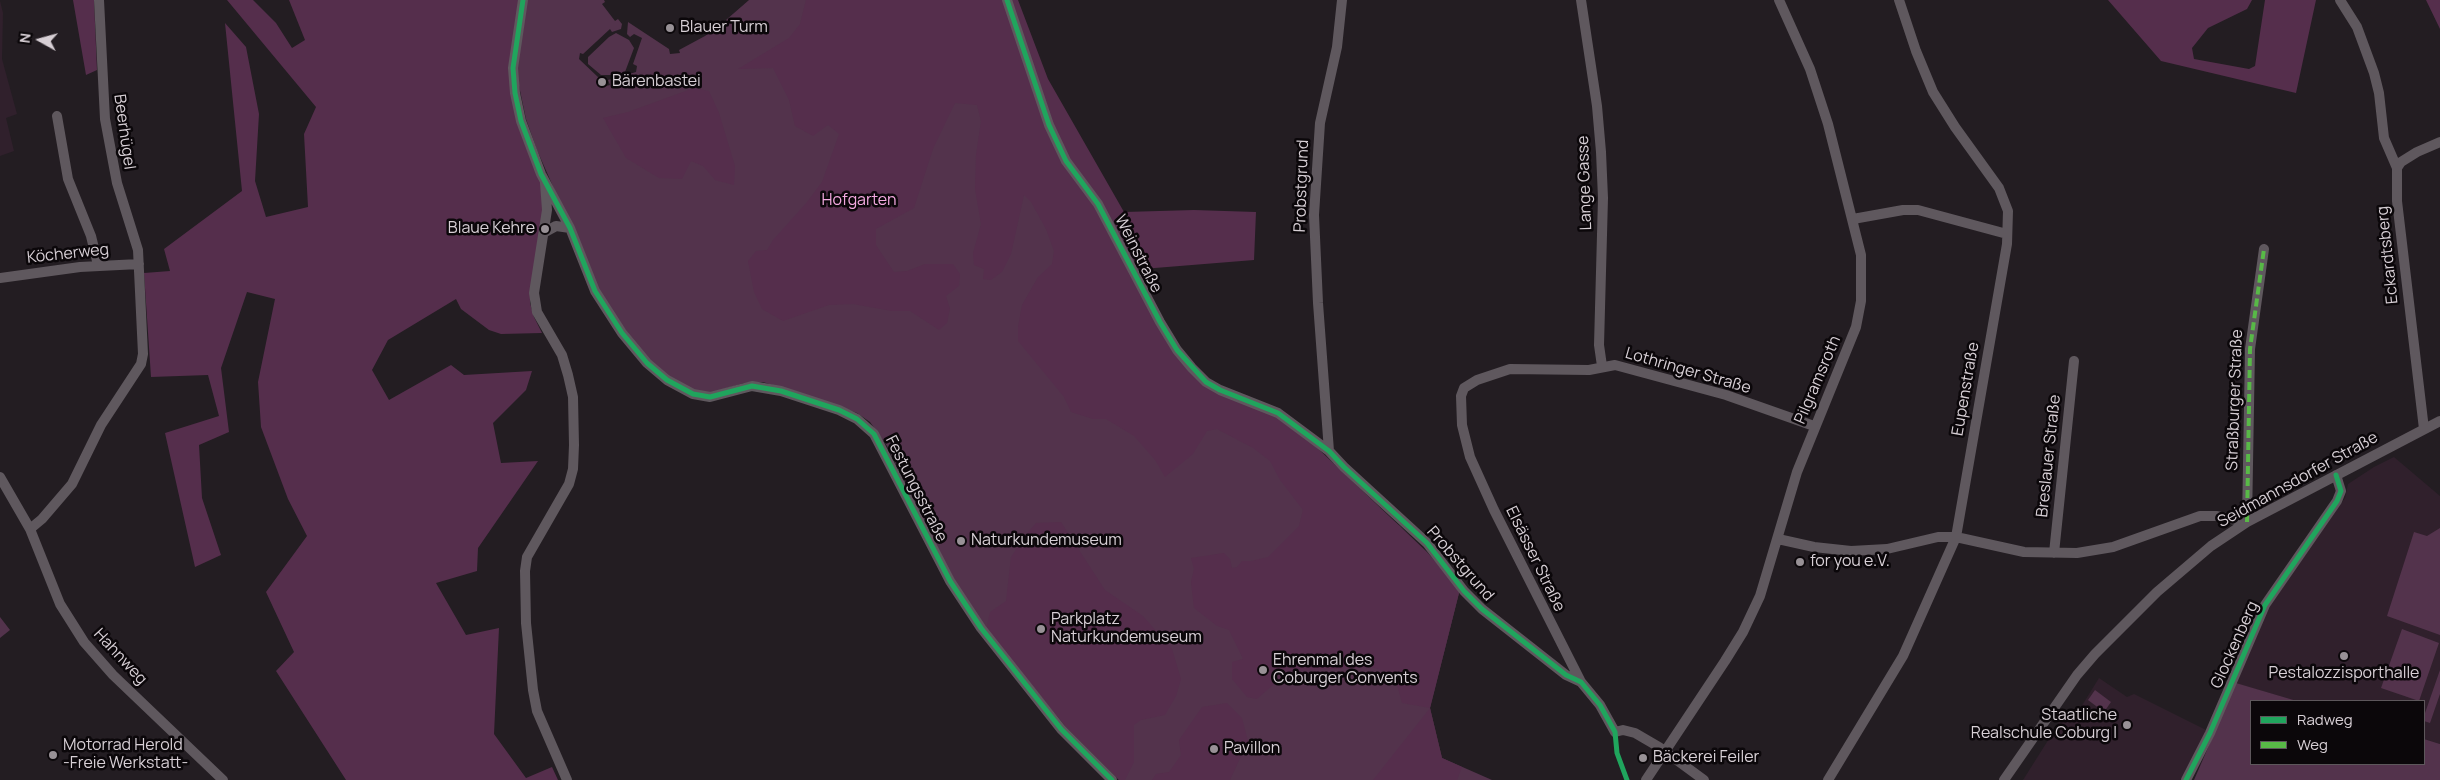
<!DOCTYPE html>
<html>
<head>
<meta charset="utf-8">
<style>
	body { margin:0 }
	#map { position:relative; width:2440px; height:780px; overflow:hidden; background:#231d22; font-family:Manrope,sans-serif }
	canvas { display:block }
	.legend { position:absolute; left:2250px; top:700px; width:175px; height:65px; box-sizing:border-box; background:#0b070a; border:1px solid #5d575b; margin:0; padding:6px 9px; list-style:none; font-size:15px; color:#d7cfd5 }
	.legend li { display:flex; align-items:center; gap:10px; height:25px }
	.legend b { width:25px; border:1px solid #5d575b }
	.north { position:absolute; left:15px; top:15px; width:50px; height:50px; -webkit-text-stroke:4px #0b070a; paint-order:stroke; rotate:277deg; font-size:14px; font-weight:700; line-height:20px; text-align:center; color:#d7cfd5 }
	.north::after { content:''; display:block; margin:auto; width:18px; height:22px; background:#d7cfd5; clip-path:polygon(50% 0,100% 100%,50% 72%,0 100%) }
</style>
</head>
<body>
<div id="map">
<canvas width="2440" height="780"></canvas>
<ul class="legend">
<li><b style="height:6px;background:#20a55d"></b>Radweg</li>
<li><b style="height:6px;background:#58b947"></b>Weg</li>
</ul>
<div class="north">N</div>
</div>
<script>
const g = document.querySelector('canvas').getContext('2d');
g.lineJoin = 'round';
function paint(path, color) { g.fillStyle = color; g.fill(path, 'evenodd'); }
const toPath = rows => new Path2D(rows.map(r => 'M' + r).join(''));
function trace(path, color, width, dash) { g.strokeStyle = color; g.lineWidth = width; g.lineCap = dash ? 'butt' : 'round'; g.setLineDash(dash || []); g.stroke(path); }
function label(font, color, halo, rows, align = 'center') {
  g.font = font + ' Manrope,sans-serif'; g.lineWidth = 5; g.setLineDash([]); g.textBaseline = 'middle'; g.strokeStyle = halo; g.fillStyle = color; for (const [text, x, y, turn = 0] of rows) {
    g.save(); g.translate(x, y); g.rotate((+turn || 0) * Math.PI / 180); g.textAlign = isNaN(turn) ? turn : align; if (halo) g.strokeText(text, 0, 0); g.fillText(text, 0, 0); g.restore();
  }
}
const built = toPath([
	[0,1,3,13,2,59,17,114,6,118,14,151,0,156],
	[2394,457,2440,496,2440,744,2424,739,2424,701,2297,701,2235,683,2265,613,2345,498,2348,484,2374,467],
	[2099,678,2127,697,2134,694,2206,730,2182,780,2023,780,2064,715,2073,720]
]);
const green = toPath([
	[527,0,604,0,605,2,602,4,615,21,618,19,622,24,621,29,612,32,610,29,583,54,580,53,579,59,599,78,596,82,602,87,610,85,608,80,636,72,637,66,633,64,642,38,634,34,630,37,627,34,628,22,669,49,670,54,680,53,679,50,705,36,718,26,725,27,726,20,749,0,1004,0,1046,126,1190,371,1400,526,1460,589,1430,708,1442,758,1492,780,1119,780,1008,658,964,597,934,543,887,446,870,422,857,413,836,405,763,382,744,383,710,393,697,392,667,377,638,348,600,293,537,150,526,119,518,81,518,53],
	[616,33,629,40,634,48,625,72,618,74,616,71,614,75,601,75,588,64,588,57,609,37],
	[2440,528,2440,635,2387,616,2414,532,2427,536],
	[0,617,10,630,0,638],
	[2402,629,2439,643,2419,701,2381,688],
	[2440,670,2440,694,2430,723,2424,721,2424,716],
	[2236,683,2297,701,2251,701,2251,764,2424,764,2424,739,2440,744,2440,780,2194,780],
	[2095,690,2111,702,2104,712,2088,700]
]);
const forest = toPath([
	[73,0,94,0,97,70,86,75],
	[227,0,253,0,276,23,292,48,305,40,289,0,519,0,509,69,544,189,546,204,530,303,534,317,542,333,501,334,489,330,461,309,456,299,388,340,372,370,389,400,451,365,464,375,532,371,526,390,493,423,501,463,538,461,478,548,477,571,436,583,466,635,499,628,494,734,526,778,552,767,558,780,346,780,276,671,294,652,266,592,307,536,288,499,261,427,258,382,275,299,247,292,221,368,229,432,199,445,202,498,221,555,195,567,165,433,219,416,208,375,151,377,144,273,170,271,164,249,242,191,225,23,246,47,259,114,255,181,266,217,308,207,304,134,316,107],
	[806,0,1018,0,1048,79,1124,212,1194,210,1256,212,1254,260,1130,270,1190,371,1276,416,1310,441,1427,552,1460,589,1430,708,1442,758,1462,767,1457,780,1373,780,1430,708,1402,703,1395,677,1390,673,1371,667,1289,671,1257,699,1247,697,1232,679,1232,662,1243,659,1229,630,1217,626,1194,608,1191,582,1194,569,1191,558,1224,553,1230,559,1232,568,1237,567,1242,561,1251,561,1268,557,1299,526,1303,510,1280,480,1270,461,1253,448,1217,429,1207,431,1193,454,1165,477,1155,460,1134,436,1106,419,1093,419,1071,412,1064,397,1018,341,1018,327,1022,305,1038,277,1052,264,1054,251,1046,229,1031,202,1024,195,1011,254,1002,272,991,280,983,279,984,269,974,265,973,253,981,224,975,189,976,155,981,121,977,105,955,103,933,149,914,208,876,229,876,245,894,272,907,271,925,264,953,264,960,274,959,286,946,296,950,309,947,323,939,330,910,311,892,311,853,304,829,305,783,321,762,309,754,292,748,261,756,251,767,250,773,240,807,202,822,182,839,134,828,125,813,136,795,126,789,100,773,68,738,69,789,38,800,24],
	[2108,0,2252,0,2247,9,2208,28,2192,48,2194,59,2249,69,2255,66,2265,0,2316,0,2296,93,2161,61],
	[2426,0,2440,0,2440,29],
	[694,88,709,91,719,113,735,166,734,185,715,180,703,166,691,161,682,179,659,178,626,158,603,118,628,112],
	[1061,522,1105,590,1143,616,1172,649,1181,679,1176,696,1165,715,1141,720,1134,725,1134,762,1125,780,1119,780,1065,726,986,629,990,612,1006,601,1011,557,1028,532,1036,523],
	[1227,703,1242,718,1248,741,1230,780,1152,780,1156,774,1169,772,1181,755,1179,740,1202,707]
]);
const minor = toPath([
	[523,0,513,68,515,93,521,121,541,174,570,228,595,291,622,333,647,363,667,380,693,394,710,397,752,386,781,391,839,410,857,419,874,434,950,581,981,628,1061,729,1112,780],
	[1007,0,1049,125,1066,161,1098,204,1160,322,1177,350,1192,368,1206,382,1220,390,1278,413,1329,451,1344,467,1427,543,1464,591,1482,609,1566,675,1581,682],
	[1581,0,1597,106,1601,152,1603,198,1599,345,1602,366],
	[2340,0,2357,27,2374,73,2379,93,2384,138,2397,168,2397,201,2424,429],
	[57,116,68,179,91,236,98,265],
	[2397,168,2401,162,2417,152,2440,142],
	[545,183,547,210,534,293,537,312,562,355,568,375,573,397,574,445,573,469,569,484,527,557,525,571,526,623,533,690,537,711,567,780],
	[1853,219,1903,210,1918,210,2007,234],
	[545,232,556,226,570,228],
	[0,278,80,267,139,264],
	[1329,451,1318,303,1314,215,1320,123,1337,47,1342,0],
	[0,477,30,529,60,604,84,642,113,675,223,780],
	[2247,522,2250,349,2264,249],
	[30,529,42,519,72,484,101,425,141,364,143,354,138,250,117,183,105,119,99,0],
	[1778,539,1814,547,1851,551,1887,549,1938,537,1956,537,2024,552,2077,553,2113,547,2200,516,2216,516,2247,522],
	[2054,553,2074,361],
	[1646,780,1725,661,1743,632,1760,596,1797,472,1856,327,1861,301,1861,255,1828,124,1810,69,1779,0],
	[1704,780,1659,747,1635,733,1623,730,1615,732,1600,705,1581,682,1494,510,1470,457,1462,425,1461,396,1464,388,1477,380,1510,369,1589,370,1615,365,1726,395,1814,426],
	[1828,780,1903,656,1956,537,2007,244,2008,211,1999,188,1955,127,1933,92,1916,51,1899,0],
	[2004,780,2077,675,2095,654,2157,592,2211,546,2247,522,2440,421],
	[2186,780,2210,733,2265,605,2337,501,2341,491,2336,475]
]);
const quiet = toPath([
	[2247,522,2250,349,2264,249]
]);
const cycleway = toPath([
	[523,0,513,68,515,93,521,121,541,174,570,228,595,291,622,333,647,363,667,380,693,394,710,397,752,386,781,391,839,410,857,419,874,434,950,581,981,628,1061,729,1112,780],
	[1007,0,1049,125,1066,161,1098,204,1160,322,1177,350,1206,382,1220,390,1278,413,1329,451,1344,467,1427,543,1464,591,1482,609,1566,675,1581,682,1600,705,1615,732,1617,753,1627,780],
	[2186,780,2210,733,2265,605,2337,501,2341,491,2336,475]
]);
const markers = [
	[670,28,5,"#989196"],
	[602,82,5,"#989196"],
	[545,229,5,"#989196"],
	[961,541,5,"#989196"],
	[1800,562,5,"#989196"],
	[1041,629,5,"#989196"],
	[2344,656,5,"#989196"],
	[1263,670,5,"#989196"],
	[2127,725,5,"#989196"],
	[1214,749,5,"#989196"],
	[53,755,5,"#989196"],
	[1643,758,5,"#989196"]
];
const poiNames = [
	["Blauer Turm",680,28],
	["Bärenbastei",612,82],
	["Blaue Kehre",535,229,"right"],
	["Naturkundemuseum",971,541],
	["for you e.V.",1810,562],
	["Parkplatz",1051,620],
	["Naturkundemuseum",1051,638],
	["Ehrenmal des",1273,661],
	["Coburger Convents",1273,679],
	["Pestalozzisporthalle",2344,674,"center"],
	["Staatliche",2117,716,"right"],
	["Realschule Coburg I",2117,734,"right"],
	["Motorrad Herold",63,746],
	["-Freie Werkstatt-",63,764],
	["Pavillon",1224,749],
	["Bäckerei Feiler",1653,758]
];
const streetNames = [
	["Beerhügel",124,132,82],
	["Lange Gasse",1585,183,-92],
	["Probstgrund",1302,186,-88],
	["Köcherweg",68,254,-6],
	["Weinstraße",1138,254,63],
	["Eckardtsberg",2388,255,-96],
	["Lothringer Straße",1688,371,16],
	["Pilgramsroth",1818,380,-67],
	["Eupenstraße",1966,389,-80],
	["Straßburger Straße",2235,400,-88],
	["Breslauer Straße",2049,456,-84],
	["Seidmannsdorfer Straße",2298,480,-29],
	["Festungsstraße",916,489,63],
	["Elsässer Straße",1535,559,64],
	["Probstgrund",1460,564,49],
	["Glockenberg",2235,645,-66],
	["Hahnweg",120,657,47]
];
const parkNames = [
	["Hofgarten",859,201]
];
paint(built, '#30202c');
paint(green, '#53334c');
paint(forest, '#552e4c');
trace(minor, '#5f585e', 10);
trace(quiet, '#58b947', 4, [8, 4]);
trace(cycleway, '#20a55d', 5);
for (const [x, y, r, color] of markers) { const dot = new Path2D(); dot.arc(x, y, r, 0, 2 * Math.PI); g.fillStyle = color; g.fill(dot); trace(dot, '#0b070a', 2); }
label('16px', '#d7cfd5', '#0b070a', poiNames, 'left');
label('16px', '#d7cfd5', '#0b070a', streetNames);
label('16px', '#f3a9e0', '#0b070a', parkNames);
</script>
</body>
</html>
